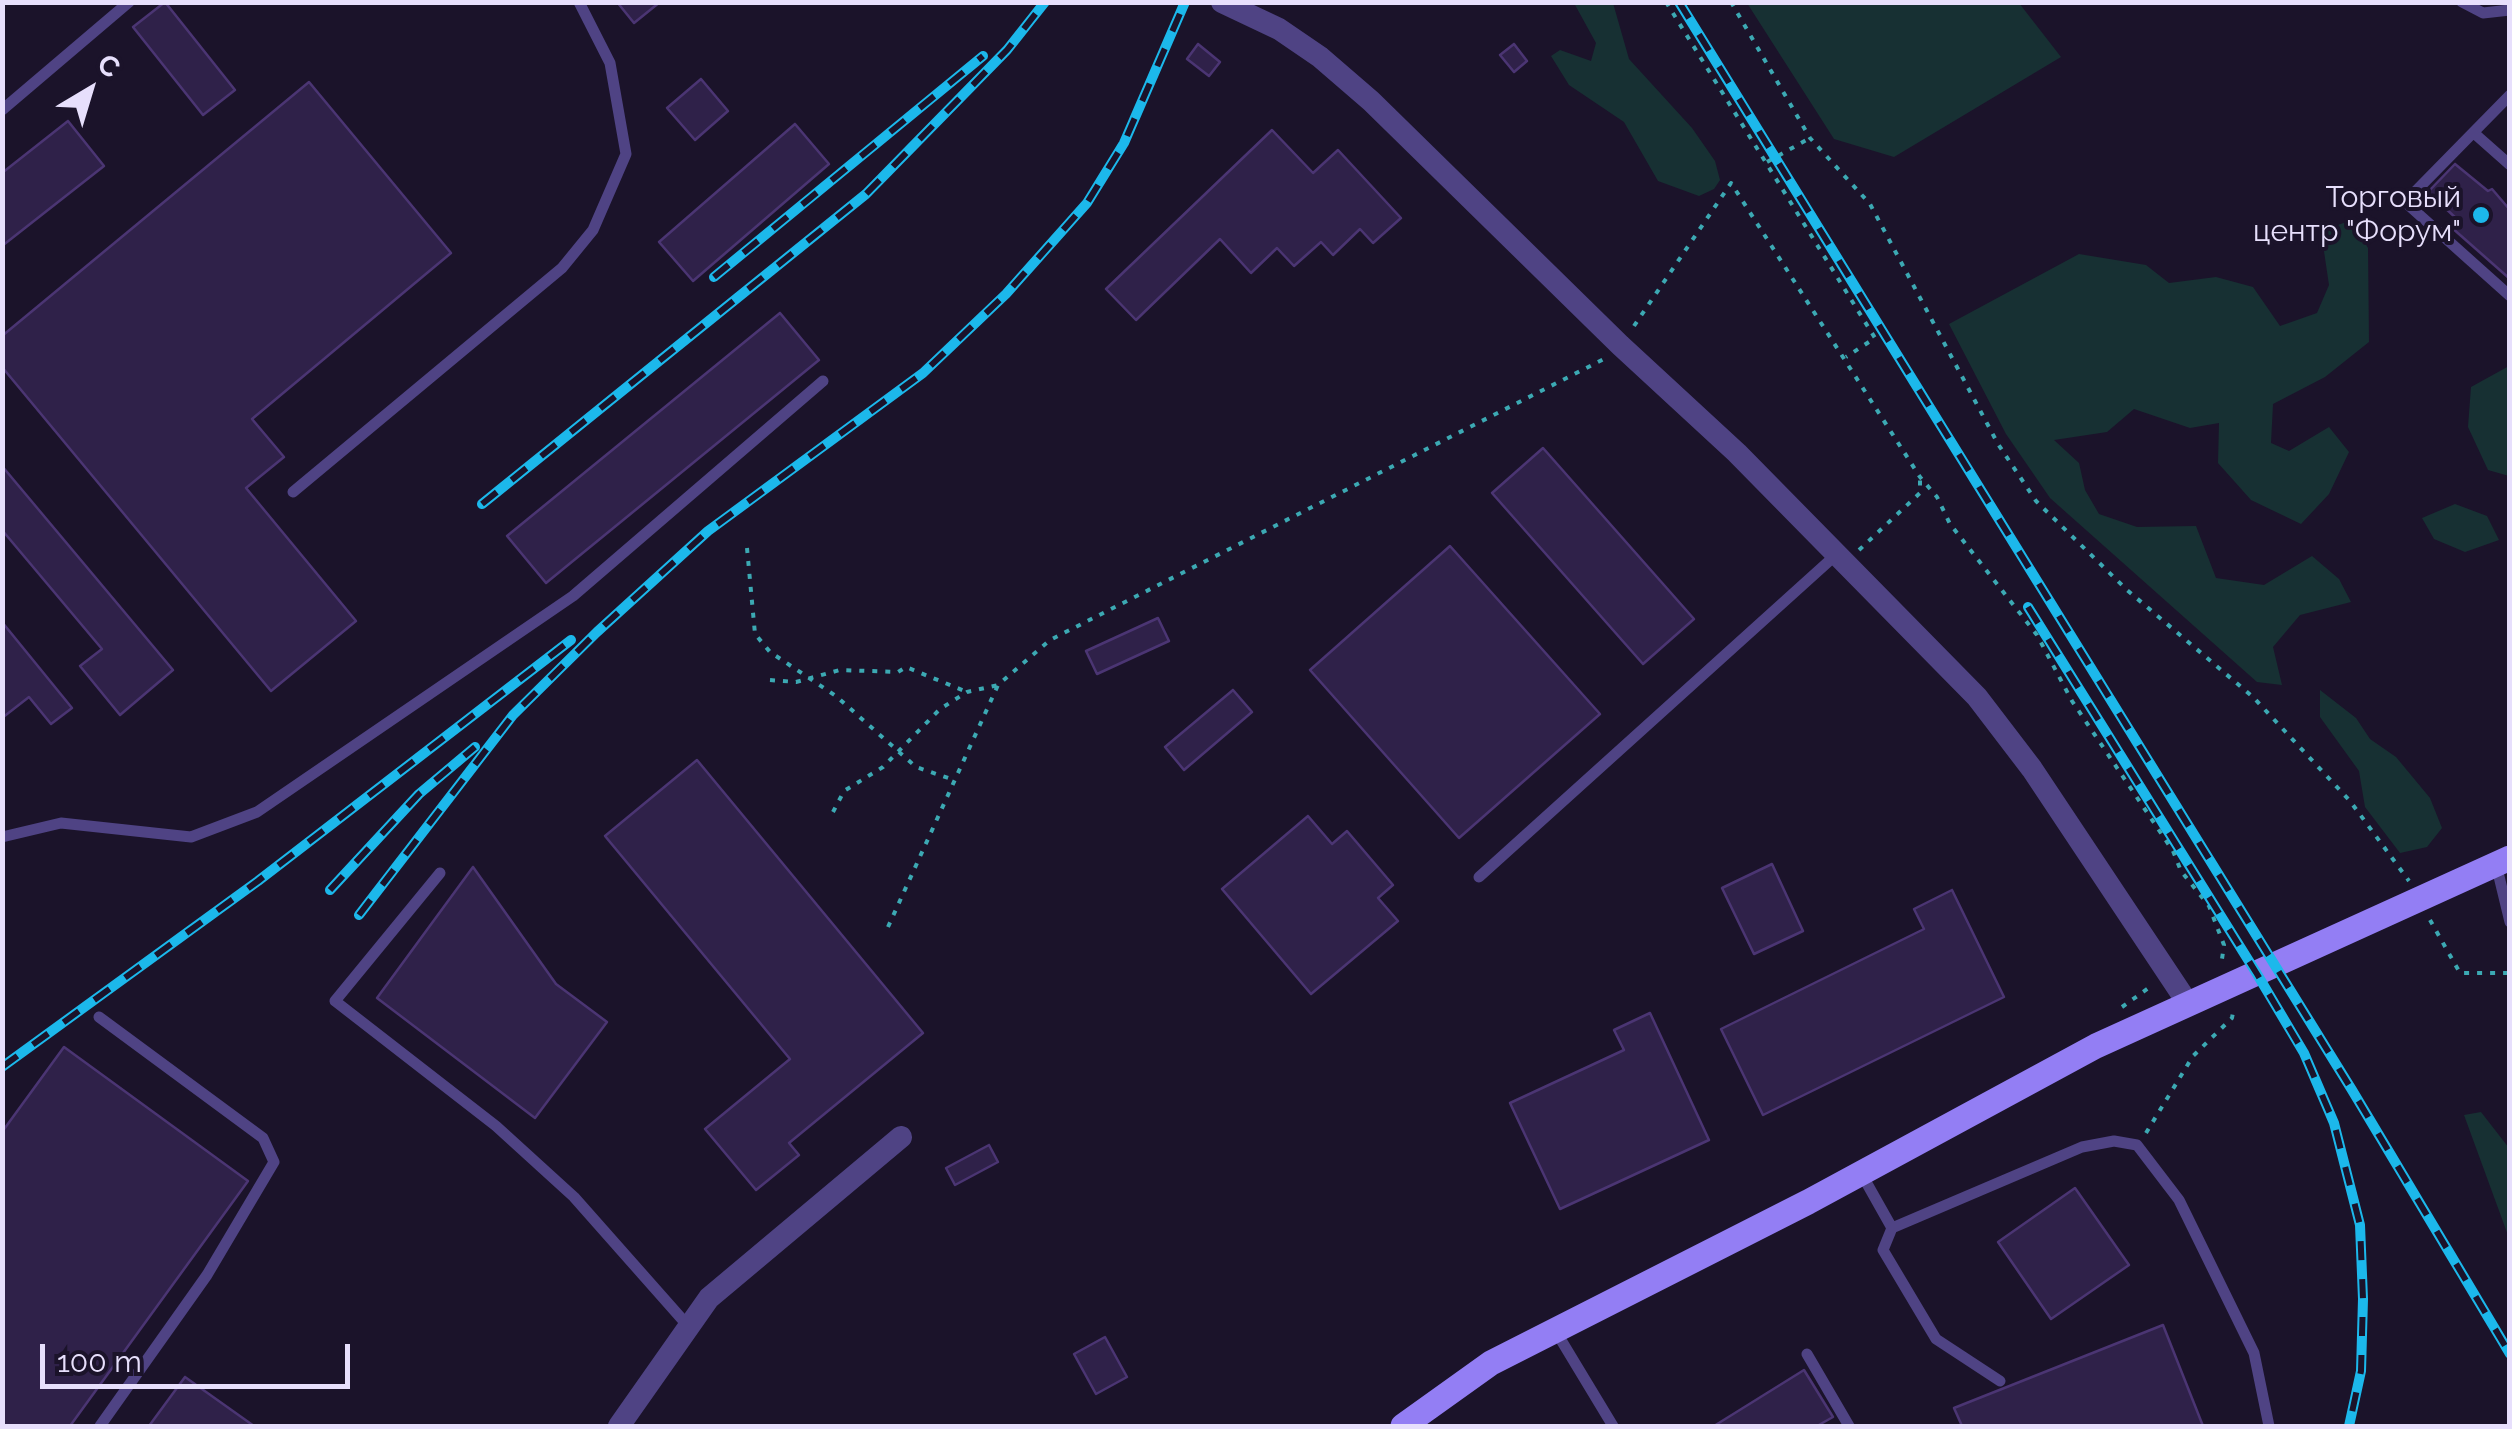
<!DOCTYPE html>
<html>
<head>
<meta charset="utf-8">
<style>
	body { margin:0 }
	#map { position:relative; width:2512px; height:1429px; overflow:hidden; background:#1b132a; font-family:Raleway,sans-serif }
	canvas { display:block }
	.frame { position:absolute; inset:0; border:5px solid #e7dffc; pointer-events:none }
	.north { position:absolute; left:40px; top:40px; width:100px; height:100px; -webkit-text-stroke:8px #1b132a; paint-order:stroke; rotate:38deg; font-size:28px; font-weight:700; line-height:40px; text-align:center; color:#e7dffc }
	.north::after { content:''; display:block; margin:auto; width:35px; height:45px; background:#e7dffc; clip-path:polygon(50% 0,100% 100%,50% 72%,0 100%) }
	.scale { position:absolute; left:40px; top:1344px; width:310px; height:45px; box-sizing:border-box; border:5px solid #e7dffc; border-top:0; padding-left:12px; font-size:30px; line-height:35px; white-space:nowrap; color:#e7dffc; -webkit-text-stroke:8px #1b132a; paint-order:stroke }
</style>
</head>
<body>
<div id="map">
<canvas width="2512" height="1429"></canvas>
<div class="frame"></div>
<div class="north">С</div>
<div class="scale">100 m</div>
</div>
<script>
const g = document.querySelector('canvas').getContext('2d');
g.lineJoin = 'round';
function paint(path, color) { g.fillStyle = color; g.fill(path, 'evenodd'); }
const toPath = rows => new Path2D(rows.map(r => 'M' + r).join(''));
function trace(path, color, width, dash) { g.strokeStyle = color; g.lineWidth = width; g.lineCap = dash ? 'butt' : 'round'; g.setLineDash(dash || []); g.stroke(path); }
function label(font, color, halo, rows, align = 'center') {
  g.font = font + ' Raleway,sans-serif'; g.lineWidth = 8; g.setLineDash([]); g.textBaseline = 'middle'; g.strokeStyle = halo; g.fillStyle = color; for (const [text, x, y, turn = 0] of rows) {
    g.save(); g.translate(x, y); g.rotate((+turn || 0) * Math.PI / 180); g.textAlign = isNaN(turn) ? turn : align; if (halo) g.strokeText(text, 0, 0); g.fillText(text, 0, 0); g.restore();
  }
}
const green = toPath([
	[1574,3,1613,3,1629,59,1692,128,1715,161,1720,180,1714,189,1699,196,1658,181,1624,122,1569,85,1551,56,1560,50,1591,61,1596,43],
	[1747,3,2019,3,2061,57,1894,157,1834,139],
	[2352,220,2368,248,2369,342,2325,377,2273,404,2271,443,2289,451,2329,427,2349,452,2329,494,2301,524,2251,500,2218,463,2219,423,2190,428,2134,409,2107,432,2054,440,2079,463,2085,490,2099,514,2137,527,2196,526,2216,578,2264,585,2312,556,2339,579,2351,602,2300,615,2273,647,2282,685,2257,682,2050,498,2006,434,1949,324,2079,254,2146,265,2169,283,2216,277,2253,287,2280,326,2317,313,2329,285,2321,231],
	[2509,366,2509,476,2488,470,2468,427,2471,387],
	[2455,504,2487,516,2499,540,2465,552,2434,539,2422,518],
	[2320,690,2356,718,2370,739,2396,757,2430,798,2442,828,2427,847,2400,853,2365,807,2359,771,2320,717],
	[2481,1112,2509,1148,2509,1238,2464,1115]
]);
const building = toPath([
	[165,2,235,90,203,115,133,27,165,2],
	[617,2,660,2,634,23,617,2],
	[1198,44,1220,62,1209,76,1187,59,1198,44],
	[1514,44,1527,61,1514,72,1500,55,1514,44],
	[701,79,728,111,695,140,667,108,701,79],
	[309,82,451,253,252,419,284,457,246,488,356,621,271,691,2,367,2,336,309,82],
	[68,121,104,166,2,246,2,173,68,121],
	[795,124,829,164,693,281,659,242,795,124],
	[1272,130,1313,173,1338,150,1401,218,1373,243,1360,229,1333,255,1321,242,1294,266,1277,248,1251,273,1220,239,1136,320,1106,289,1272,130],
	[2455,164,2488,191,2492,189,2510,210,2510,279,2451,227,2458,220,2428,192,2455,164],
	[780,313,819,360,546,583,507,536,780,313],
	[1543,448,1694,619,1643,664,1492,493,1543,448],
	[2,466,173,670,120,715,80,666,102,649,2,530,2,466],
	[1450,546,1600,714,1459,838,1310,670,1450,546],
	[1158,618,1169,641,1097,674,1086,651,1158,618],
	[2,622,72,708,51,724,29,697,2,718,2,622],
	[1233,690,1252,712,1184,770,1165,747,1233,690],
	[697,760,923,1033,789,1143,799,1155,756,1190,705,1129,790,1059,605,836,697,760],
	[1308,816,1332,844,1347,831,1393,885,1378,898,1398,921,1311,994,1222,889,1308,816],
	[1772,864,1803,931,1754,954,1722,888,1772,864],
	[473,867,556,984,607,1022,535,1118,377,998,473,867],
	[1952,890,2004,997,1763,1115,1721,1029,1924,929,1914,909,1952,890],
	[1650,1013,1709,1140,1560,1209,1510,1103,1624,1050,1614,1030,1650,1013],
	[64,1047,248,1181,70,1426,2,1426,2,1132,64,1047],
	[989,1145,998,1162,955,1185,946,1168,989,1145],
	[2075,1188,2129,1265,2051,1319,1998,1242,2075,1188],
	[2163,1325,2203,1426,1962,1426,1954,1408,2163,1325],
	[1105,1337,1127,1377,1096,1394,1074,1354,1105,1337],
	[1804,1370,1833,1417,1817,1426,1714,1426,1804,1370],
	[185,1377,254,1426,149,1426,185,1377]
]);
const path = toPath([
	[1666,2,1875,338,1846,357],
	[1731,2,1810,138,1870,204,1998,444,2036,501,2127,590,2253,697,2350,801,2409,881],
	[1767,162,1810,138],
	[1634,326,1731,183,1920,477,1937,497,1950,524,2037,635,2072,701,2173,851,2181,871,2209,906,2224,945,2221,966],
	[747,548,755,634,770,652,836,696,916,767,954,780],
	[1859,550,1920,493,1920,477],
	[770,680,796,682,840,670,898,672,906,667,967,692],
	[833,812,844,791,883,767,940,709,967,692,998,685],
	[2430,920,2460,973,2510,973],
	[888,927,998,685,1050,640,1604,359],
	[2122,1007,2150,987],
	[2146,1133,2193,1056,2232,1018,2234,1007]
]);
const lane = toPath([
	[2462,2,2483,13,2510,10],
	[2510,95,2405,202,2510,296],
	[2,110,129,2],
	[2475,134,2510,165],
	[293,492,562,268,593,230,626,154,610,63,579,2],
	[2,837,61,823,191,837,257,812,573,596,823,381],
	[2496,864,2510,922],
	[440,873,335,1001,496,1126,574,1197,689,1327],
	[1479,877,1838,553],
	[99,1017,263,1138,274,1162,207,1275,100,1426],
	[1861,1173,1892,1228,2082,1147,2114,1141,2137,1145,2179,1200,2254,1353,2269,1426],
	[1892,1228,1883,1250,1936,1339,2000,1381],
	[1555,1330,1613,1426],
	[1807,1354,1849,1426]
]);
const street = toPath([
	[1222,2,1279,29,1320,57,1371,101,1620,345,1737,453,1977,697,2032,769,2187,1002],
	[619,1426,709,1298,901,1137]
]);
const secondary = toPath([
	[1403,1426,1491,1363,1808,1202,2096,1046,2510,858]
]);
const rail = toPath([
	[1679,2,2352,1090,2510,1354],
	[714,277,983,56],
	[482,504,866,194,1007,50,1045,2],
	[2028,607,2257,974,2304,1053,2334,1123,2360,1225,2363,1299,2361,1371,2349,1426],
	[330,890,419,794,475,747],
	[359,915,513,715,597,632,708,531,923,373,1006,294,1087,203,1124,143,1185,2],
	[2,1067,258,881,571,640]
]);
const markers = [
	[2481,215,10,"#1cb8eb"]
];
const poiNames = [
	["Торговый",2461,198],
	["центр \"Форум\"",2461,232]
];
paint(green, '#173033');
paint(building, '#2f2149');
trace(building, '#4b3573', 2.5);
trace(path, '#3ca9b3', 4, [5, 8]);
trace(lane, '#4f4384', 11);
trace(street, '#4f4384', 22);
trace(secondary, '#937ef4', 25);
trace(rail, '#1cb8eb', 10);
trace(rail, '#1b132a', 6, [19]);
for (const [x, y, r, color] of markers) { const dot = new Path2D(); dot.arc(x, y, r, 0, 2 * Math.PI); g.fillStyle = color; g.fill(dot); trace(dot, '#1b132a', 4); }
label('30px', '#e7dffc', '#1b132a', poiNames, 'right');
</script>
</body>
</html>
